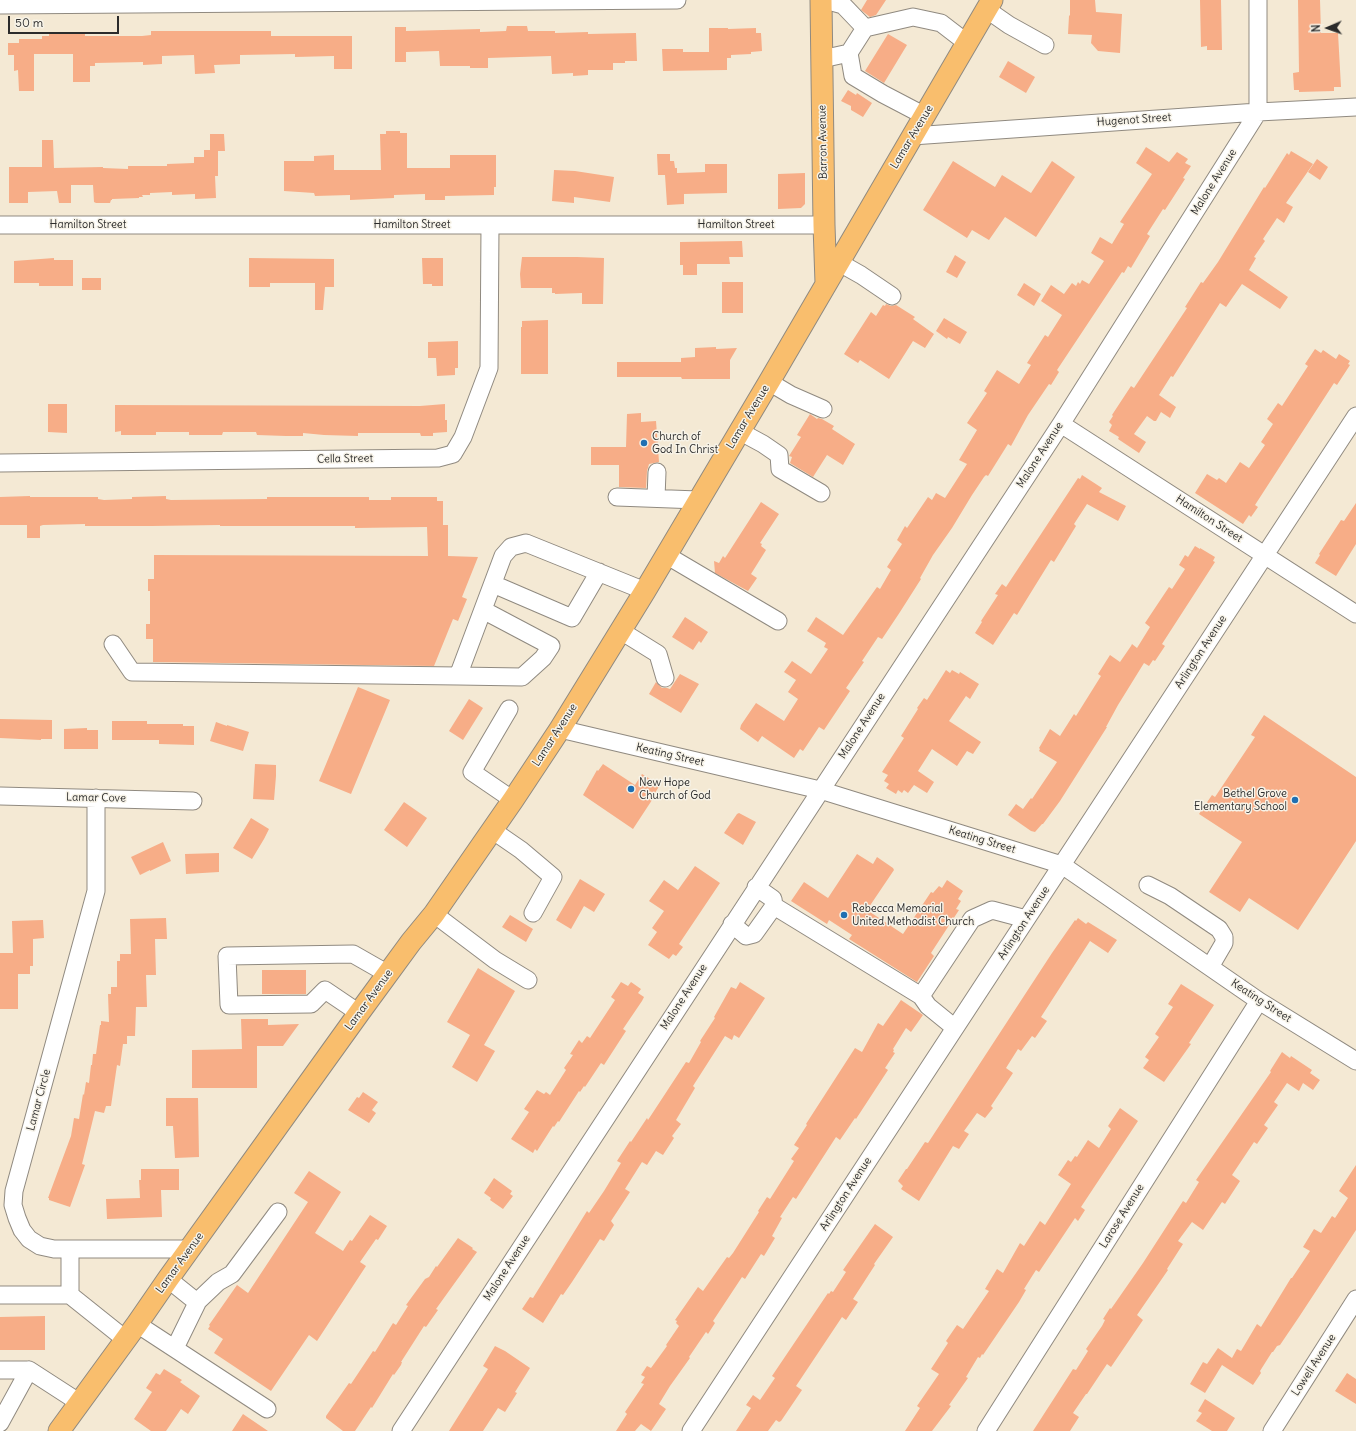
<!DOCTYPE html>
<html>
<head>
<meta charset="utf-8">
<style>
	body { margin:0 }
	#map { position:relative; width:1356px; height:1431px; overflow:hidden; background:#f4e9d4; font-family:Delius,sans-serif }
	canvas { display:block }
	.north { position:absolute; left:1308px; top:8px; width:40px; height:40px; -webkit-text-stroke:3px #f7f3e8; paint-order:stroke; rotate:268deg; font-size:11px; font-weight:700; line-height:16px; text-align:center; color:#2b2b2b }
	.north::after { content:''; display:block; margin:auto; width:14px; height:18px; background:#2b2b2b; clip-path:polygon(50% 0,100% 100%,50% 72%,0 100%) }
	.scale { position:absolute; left:8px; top:16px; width:111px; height:18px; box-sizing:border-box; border:2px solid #2b2b2b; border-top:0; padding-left:5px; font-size:12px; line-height:14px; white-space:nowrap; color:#2b2b2b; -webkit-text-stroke:3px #f7f3e8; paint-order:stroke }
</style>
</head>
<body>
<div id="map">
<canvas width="1356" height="1431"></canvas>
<div class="north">N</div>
<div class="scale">50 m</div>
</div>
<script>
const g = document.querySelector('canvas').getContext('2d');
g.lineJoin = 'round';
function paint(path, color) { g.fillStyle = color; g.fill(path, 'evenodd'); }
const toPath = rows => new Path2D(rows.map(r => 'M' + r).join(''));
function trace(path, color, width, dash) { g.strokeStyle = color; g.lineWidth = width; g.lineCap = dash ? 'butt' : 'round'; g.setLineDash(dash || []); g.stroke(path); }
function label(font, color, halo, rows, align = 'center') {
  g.font = font + ' Delius,sans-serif'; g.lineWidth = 3; g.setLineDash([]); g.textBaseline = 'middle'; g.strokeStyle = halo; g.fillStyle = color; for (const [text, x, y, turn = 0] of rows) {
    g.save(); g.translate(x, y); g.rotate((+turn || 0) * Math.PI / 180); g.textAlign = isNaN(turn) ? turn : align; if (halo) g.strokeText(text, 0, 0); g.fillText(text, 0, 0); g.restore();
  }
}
const building = toPath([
	[867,0,886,0,876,15,870,17,861,10],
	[1070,0,1095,0,1096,12,1122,14,1120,53,1098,51,1091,43,1092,35,1068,34,1069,16,1070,15],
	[1200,0,1221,0,1222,50,1207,50,1207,46,1201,47],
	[1298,0,1320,0,1321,33,1338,33,1341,87,1334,87,1334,91,1299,92,1299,90,1294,90,1293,73,1299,72],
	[507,26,527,26,528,31,555,31,555,33,588,32,588,34,636,33,637,61,625,61,625,63,613,63,613,70,588,70,588,75,573,76,573,73,552,74,551,56,488,58,488,68,470,68,470,66,440,66,439,51,406,52,406,62,395,62,395,27,406,27,406,31,480,29,480,32,506,31],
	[709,28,728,28,728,29,756,28,756,33,761,33,762,51,751,52,751,54,731,55,731,58,727,58,727,70,663,71,662,49,683,49,683,52,709,52],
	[151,31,271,31,271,36,352,36,352,69,334,69,334,56,295,57,295,54,240,55,240,64,214,65,215,73,195,74,194,55,162,56,162,64,143,65,143,62,95,63,95,66,90,66,90,82,73,82,73,54,34,54,34,91,19,91,18,70,14,71,14,55,8,55,8,43,19,43,19,39,42,39,42,36,49,36,49,33,85,33,85,36,142,36,151,35],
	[888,34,907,45,884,83,865,71],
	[1008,61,1035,77,1026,93,999,77],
	[848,90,856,95,857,93,872,103,863,117,851,110,851,106,841,101],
	[386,131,400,131,400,133,407,133,407,168,450,168,450,155,496,155,496,187,494,187,494,195,445,196,445,200,425,200,425,194,394,195,394,198,350,200,350,195,315,196,314,193,284,191,284,161,314,161,314,156,334,155,334,170,381,170,380,134,386,134],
	[210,134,224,134,225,151,218,151,218,176,215,176,216,198,195,199,195,194,172,195,172,192,150,193,150,195,142,195,143,197,139,197,139,198,112,199,112,200,111,200,110,203,96,203,94,202,93,185,71,185,71,203,59,203,57,191,28,192,28,203,9,203,9,167,42,167,42,140,53,140,54,168,103,167,103,168,128,169,128,166,167,166,167,164,194,163,194,157,204,157,204,150,210,150],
	[1146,147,1169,162,1177,152,1188,159,1185,163,1191,166,1183,178,1185,179,1165,210,1163,209,1147,234,1150,236,1131,268,1128,266,1124,273,1122,272,1057,370,1059,372,1051,385,1049,384,1028,415,1011,446,1008,444,988,476,986,475,984,477,972,495,952,528,933,555,920,578,921,579,900,612,882,639,878,637,862,661,864,662,846,688,850,691,824,730,819,727,803,751,800,749,794,758,762,736,758,742,740,729,741,725,756,703,784,721,798,699,788,692,796,680,784,672,792,661,811,674,828,649,824,647,826,643,807,631,816,617,843,635,877,587,880,589,891,570,887,567,902,544,897,540,905,526,907,528,928,497,932,500,936,493,945,498,967,464,959,460,977,430,967,423,987,393,984,391,997,370,1019,384,1031,365,1027,363,1045,335,1048,337,1062,315,1041,301,1051,285,1064,294,1072,283,1076,286,1078,282,1080,284,1082,280,1089,284,1104,261,1091,253,1100,237,1112,244,1124,224,1120,222,1152,174,1136,163],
	[1291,151,1313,164,1286,203,1293,207,1284,223,1277,218,1263,239,1265,241,1254,257,1256,258,1249,270,1288,297,1280,309,1242,284,1226,307,1220,303,1173,377,1171,376,1159,395,1176,407,1170,418,1161,412,1156,421,1154,421,1147,416,1134,434,1146,442,1139,453,1118,439,1119,437,1109,431,1112,425,1109,422,1113,416,1112,415,1131,386,1134,388,1187,308,1185,307,1201,282,1203,283,1218,262,1264,187,1265,188,1287,153,1289,155],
	[657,154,670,154,670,161,674,161,675,168,677,168,677,173,705,172,705,164,727,164,727,193,684,194,684,204,667,205,665,175,658,175],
	[1317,159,1328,167,1320,180,1308,172],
	[953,161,995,187,1002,175,1031,193,1052,161,1075,177,1036,237,1005,217,989,240,972,230,967,238,923,210],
	[554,170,575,171,614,177,610,202,574,197,574,203,552,201],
	[805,173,805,204,801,208,778,209,778,174],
	[742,241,743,257,729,257,730,264,697,264,697,275,683,275,683,265,680,265,680,242],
	[955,255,966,262,957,278,946,272],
	[522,257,577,257,604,258,603,304,582,304,582,293,555,294,555,293,552,293,552,288,521,288,520,274],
	[54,258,54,260,73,260,73,286,39,286,39,283,14,283,14,261],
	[249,258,334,259,334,287,325,287,323,310,315,310,315,283,270,283,270,287,249,287],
	[422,258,443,258,443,286,432,286,432,284,423,284],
	[82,278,101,278,101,290,82,290],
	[722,282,743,282,743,313,722,313],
	[1024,283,1041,294,1034,306,1017,295],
	[886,304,891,306,896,305,915,317,913,319,934,334,925,348,913,341,889,379,860,360,858,363,844,354,871,312,876,316,883,305,885,306],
	[944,318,967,332,960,344,948,337,947,339,936,331],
	[548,320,548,374,521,374,521,327,522,327,522,321],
	[458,341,458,368,455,368,455,375,437,376,436,358,428,358,428,342],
	[716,347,716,349,737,348,730,360,730,379,682,379,681,377,617,377,617,362,681,362,681,358,695,357,695,348],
	[1315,349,1321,353,1323,350,1336,359,1339,354,1350,361,1348,364,1350,365,1337,385,1334,383,1255,505,1258,507,1251,517,1249,515,1243,524,1195,493,1207,474,1217,480,1219,478,1226,483,1240,462,1249,468,1265,445,1261,442,1273,424,1267,419,1278,403,1282,406,1308,366,1305,364],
	[48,404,67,404,67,433,48,432],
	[445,404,445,420,447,420,447,432,433,433,433,436,421,436,420,433,358,433,358,436,324,435,303,433,303,436,286,436,257,435,256,432,223,432,222,435,189,435,189,432,156,432,156,435,121,435,121,431,115,432,115,405,420,406],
	[641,413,641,422,656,421,659,462,649,464,647,471,646,488,619,487,619,465,591,465,591,447,626,447,627,414],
	[810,414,817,419,818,418,822,419,834,426,832,429,855,444,843,465,827,455,813,477,790,463,792,457,789,456,801,437,797,435],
	[1082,475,1102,488,1099,492,1126,506,1118,521,1087,504,1074,524,1076,526,1054,562,1051,560,1017,615,1014,613,993,645,975,633,982,622,981,621,998,595,995,594,1002,584,1006,587,1078,478,1080,479],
	[30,496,30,497,98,497,98,499,104,500,132,499,132,497,166,496,166,499,171,500,267,499,267,497,369,497,369,500,391,500,391,497,437,497,437,501,443,501,443,525,448,525,448,556,478,557,462,597,467,599,458,621,453,619,434,666,153,662,153,639,146,639,146,624,150,624,150,591,148,591,148,579,154,579,154,555,428,556,427,527,355,528,355,526,220,526,220,525,152,526,85,526,85,524,43,525,40,526,40,538,27,538,27,525,0,525,0,497],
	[761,502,779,514,760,543,762,544,761,546,766,550,751,574,757,578,748,591,715,573,714,561,719,563,723,556,725,558],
	[1356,503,1356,544,1336,576,1315,563,1320,555,1319,554,1341,520,1344,521],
	[1195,546,1200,549,1200,548,1215,557,1213,561,1215,562,1162,644,1165,646,1155,661,1153,660,1149,666,1144,663,1118,705,1106,727,1107,727,1060,801,1043,824,1042,824,1035,832,1031,831,1008,815,1016,804,1023,809,1031,798,1032,799,1057,762,1039,751,1040,749,1039,748,1050,729,1060,736,1074,714,1076,716,1101,676,1098,674,1110,655,1120,662,1131,646,1132,644,1137,648,1150,627,1145,623,1169,587,1172,589,1185,569,1179,565,1185,555,1188,557],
	[685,617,708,632,701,643,699,641,693,650,672,637],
	[946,670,950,673,952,670,959,674,960,672,979,684,970,699,966,696,949,721,981,742,973,754,967,751,957,766,932,749,918,771,934,782,927,793,914,785,908,793,904,790,902,793,898,790,896,794,886,788,889,784,884,781,888,775,882,772,904,738,901,736,918,709,917,708,924,698,927,700],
	[680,674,699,684,681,713,649,694,656,682,662,688,667,688,670,689],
	[358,687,390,700,351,794,319,781],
	[469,699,483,708,463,740,449,731],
	[1264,715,1356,777,1356,841,1298,930,1249,898,1240,912,1209,892,1242,842,1199,814,1212,795,1215,797,1255,737,1251,735],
	[0,719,52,720,52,739,41,739,41,740,0,738],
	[112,721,147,721,147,724,183,724,183,726,194,726,194,745,159,744,159,740,112,740],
	[216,722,227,726,227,725,249,732,243,751,210,741],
	[87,728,87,730,98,730,98,749,64,749,64,729],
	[255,764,276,765,276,776,274,800,253,799],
	[603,764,635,785,642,774,660,785,653,796,654,797,633,829,583,795,597,770,598,771],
	[404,802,427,818,407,847,384,830],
	[739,813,756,822,743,845,724,833,737,814],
	[251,818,269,829,264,839,252,859,233,848],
	[163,842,171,861,150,871,150,870,140,875,131,857],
	[219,853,219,872,186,874,185,854],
	[857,854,873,864,877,857,893,868,894,870,867,910,903,934,931,892,933,893,939,886,942,888,947,880,963,891,958,899,961,901,956,909,959,910,931,953,934,956,917,982,849,939,852,935,829,920,827,924,791,901,804,882,828,898],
	[695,866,720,883,679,944,683,947,676,956,673,954,669,959,648,945,657,932,652,928,664,911,649,901,664,880,678,890],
	[580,879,605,894,594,912,584,906,571,929,556,920],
	[510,915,533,929,526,942,502,927],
	[166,918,167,939,155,939,156,975,146,975,147,1007,136,1007,135,1036,127,1036,127,1044,123,1044,120,1066,117,1065,111,1106,106,1106,104,1113,95,1111,82,1164,85,1165,70,1207,49,1200,49,1198,48,1198,71,1136,74,1118,79,1119,83,1094,84,1095,86,1082,89,1083,91,1065,92,1065,93,1054,96,1054,100,1025,101,1025,101,1021,109,1022,108,994,111,994,111,987,117,987,117,961,120,961,120,954,131,954,130,919],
	[1078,918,1086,924,1088,922,1117,940,1108,953,1090,941,1041,1017,1047,1021,1035,1038,1032,1036,1021,1051,1018,1049,1006,1068,1013,1073,991,1106,993,1108,985,1118,977,1113,964,1131,969,1134,959,1149,953,1146,919,1201,901,1189,903,1186,898,1181,906,1169,907,1169,925,1142,928,1143,1052,953,1075,920,1076,921],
	[43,920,44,938,33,939,33,966,30,966,30,974,18,974,18,1009,0,1009,0,953,13,953,12,921],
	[478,968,515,991,484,1045,495,1051,477,1082,452,1067,470,1035,447,1022],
	[262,970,306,970,306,994,262,994],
	[621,982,628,986,631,982,641,989,638,993,644,997,642,1001,623,1029,626,1031,604,1065,601,1063,585,1087,584,1086,580,1092,579,1091,559,1122,558,1121,554,1127,553,1126,537,1151,535,1149,533,1153,511,1139,529,1112,524,1109,537,1090,544,1094,546,1092,550,1095,566,1070,564,1068,573,1055,570,1054,579,1040,582,1043,587,1036,590,1038,615,1000,611,997],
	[740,982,765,998,739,1038,734,1035,732,1040,725,1036,693,1086,695,1088,676,1120,681,1124,672,1136,674,1138,663,1155,656,1151,647,1165,642,1162,625,1189,630,1192,611,1221,614,1225,604,1241,600,1239,572,1282,563,1295,561,1294,543,1323,522,1309,530,1297,533,1298,587,1211,589,1213,604,1191,621,1163,617,1161,630,1141,631,1142,647,1118,648,1120,686,1062,689,1063,701,1042,700,1041,715,1018,714,1017,731,987,736,989],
	[1181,984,1214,1005,1189,1043,1191,1044,1164,1082,1143,1068,1149,1060,1145,1057,1159,1037,1155,1034,1173,1007,1168,1004],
	[901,1000,923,1015,911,1032,906,1028,893,1049,894,1050,893,1052,895,1053,885,1068,888,1070,856,1119,855,1118,840,1140,836,1137,796,1199,793,1197,780,1217,782,1218,772,1236,775,1238,764,1256,761,1254,745,1279,742,1277,713,1321,715,1323,708,1334,706,1332,689,1357,690,1358,670,1386,659,1404,666,1409,651,1431,641,1424,635,1431,616,1431,627,1414,625,1412,644,1384,641,1383,645,1377,641,1375,647,1366,651,1368,667,1346,666,1345,679,1326,676,1323,677,1321,675,1320,698,1287,703,1291,727,1257,729,1258,733,1253,759,1212,758,1211,767,1197,770,1199,794,1161,791,1159,799,1148,794,1145,807,1125,806,1124,855,1048,862,1052,878,1023,883,1026],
	[241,1019,268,1019,268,1025,299,1024,283,1046,257,1046,257,1088,192,1088,192,1050,242,1049],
	[1282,1052,1290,1058,1291,1056,1312,1070,1310,1073,1320,1080,1313,1090,1303,1083,1299,1091,1287,1083,1274,1102,1278,1105,1264,1125,1268,1128,1257,1144,1254,1142,1232,1175,1240,1181,1225,1204,1222,1202,1203,1230,1192,1222,1178,1241,1183,1244,1167,1269,1168,1270,1137,1315,1143,1320,1111,1367,1107,1364,1087,1394,1086,1394,1073,1413,1079,1417,1070,1431,1033,1431,1073,1369,1076,1370,1088,1351,1086,1349,1102,1326,1105,1320,1103,1319,1110,1308,1111,1309,1143,1263,1183,1201,1186,1203,1199,1182,1196,1180,1271,1072,1270,1071],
	[363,1092,378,1102,372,1110,376,1113,369,1123,348,1110,357,1097,359,1098],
	[166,1098,198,1098,199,1157,175,1158,173,1126,166,1126],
	[1120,1108,1138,1121,1081,1207,1085,1210,1078,1221,1075,1218,1039,1272,1036,1270,1024,1289,1026,1290,1019,1302,983,1355,982,1354,980,1358,978,1357,966,1377,968,1378,949,1405,951,1406,932,1431,905,1431,920,1408,917,1406,939,1374,931,1369,948,1343,946,1341,957,1325,963,1329,989,1291,985,1289,997,1269,1003,1273,1020,1243,1024,1246,1040,1221,1045,1225,1071,1184,1058,1175,1068,1160,1071,1162,1075,1156,1077,1157,1088,1140,1099,1148,1111,1129,1108,1126],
	[1356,1165,1356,1230,1299,1317,1280,1345,1277,1346,1273,1352,1272,1352,1260,1371,1261,1373,1253,1385,1222,1365,1205,1393,1190,1384,1203,1362,1207,1364,1218,1348,1232,1358,1237,1349,1241,1351,1257,1324,1261,1327,1291,1278,1292,1278,1310,1251,1303,1247,1314,1229,1321,1233,1332,1216,1335,1218,1348,1198,1339,1191],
	[141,1169,179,1169,179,1190,161,1190,162,1217,107,1219,106,1199,140,1198,139,1180,141,1180],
	[309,1171,341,1192,315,1233,343,1251,350,1240,352,1241,370,1215,387,1226,378,1240,376,1239,360,1262,366,1266,317,1341,309,1335,271,1391,214,1353,223,1339,208,1329,210,1326,209,1325,237,1285,248,1293,308,1202,294,1193],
	[494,1178,512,1191,510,1194,513,1196,503,1209,490,1200,491,1198,484,1193],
	[875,1224,893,1237,874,1264,875,1265,853,1299,858,1302,846,1320,842,1317,796,1386,802,1390,781,1421,779,1422,776,1420,768,1431,736,1431,751,1408,746,1405,753,1395,760,1400,775,1378,772,1376,828,1293,829,1294,831,1291,833,1292,846,1272,843,1270],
	[458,1238,473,1248,472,1249,477,1252,436,1309,438,1310,426,1327,424,1326,401,1362,402,1362,401,1365,394,1375,393,1374,372,1408,371,1407,355,1431,343,1431,326,1418,326,1416,349,1383,351,1384,373,1351,375,1352,393,1323,396,1325,408,1306,406,1305,425,1279,429,1277,436,1266,437,1267],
	[45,1316,45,1350,0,1350,0,1317],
	[495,1346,505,1351,530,1368,515,1392,517,1393,505,1412,498,1408,483,1431,449,1431,488,1369,483,1366],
	[164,1369,182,1380,180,1382,200,1396,188,1414,181,1409,166,1431,151,1431,134,1419,152,1392,146,1388,156,1373,160,1375],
	[1347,1373,1356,1379,1356,1404,1335,1391],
	[1205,1399,1235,1418,1227,1431,1212,1431,1196,1421,1202,1413,1198,1411],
	[243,1414,268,1431,232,1431]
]);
const minor = toPath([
	[825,0,843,5,865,28],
	[0,5,677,0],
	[986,9,1009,25,1045,45],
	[822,59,849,53],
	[925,116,883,94,853,76,849,53,865,28,913,17,941,23,967,43],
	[912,136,1258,112,1356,107],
	[0,225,824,225],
	[838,262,861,275,892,296],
	[769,382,791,395,823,409],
	[1061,424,1356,614],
	[739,431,763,444,779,455,780,469,821,493],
	[0,463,438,458,453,454,463,437,489,368,490,226],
	[617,497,698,500],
	[656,498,657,472],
	[666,555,778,621],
	[493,584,572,618,599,572],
	[621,631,658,654,665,678],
	[113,644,132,672,458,676,503,556,511,547,526,543,645,591],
	[458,676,522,677,543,658,551,646,483,610],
	[509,709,472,772,513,800],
	[560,729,820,790,1062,865,1259,1001,1356,1061],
	[0,796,193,801],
	[96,798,96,891,14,1191,13,1205,17,1218,22,1230,29,1239,40,1246,54,1249,190,1249],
	[492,830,521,850,553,877,533,913],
	[1148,885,1170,896,1219,929,1224,937,1224,943,1210,967],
	[774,906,921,996],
	[434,914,495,960,528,980],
	[732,924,746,936,754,934,774,906,773,899,756,887],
	[359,1013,325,990,311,1004,229,1005,227,956,353,954,388,974],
	[955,1028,928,1006,921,996,972,919,992,910,1026,919],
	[168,1279,193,1299,198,1301,218,1282,232,1274,278,1212],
	[0,1295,70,1295,125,1339],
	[70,1295,70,1249],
	[137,1324,267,1409],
	[175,1348,198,1301],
	[0,1370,29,1370,80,1403],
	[0,1423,29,1370],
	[401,1431,1061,424,1258,112,1258,0],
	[691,1431,1356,416],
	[986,1431,1259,1001],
	[1272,1431,1356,1299]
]);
const major = toPath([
	[821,0,824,225,826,283],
	[59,1431,137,1324,168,1279,359,1013,411,942,434,914,513,800,560,729,645,591,769,382,992,0]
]);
const markers = [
	[644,443,4,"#1f6fb2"],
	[631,789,4,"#1f6fb2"],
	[1295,800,4,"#1f6fb2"],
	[844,915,4,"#1f6fb2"]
];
const streetNames = [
	["Hugenot Street",1134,120,-4],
	["Lamar Avenue",912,137,-59],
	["Barron Avenue",823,142,-91],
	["Malone Avenue",1214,182,-58],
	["Hamilton Street",88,225],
	["Hamilton Street",412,225],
	["Hamilton Street",736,225],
	["Lamar Avenue",748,417,-59],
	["Malone Avenue",1040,455,-57],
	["Cella Street",345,459,-1],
	["Hamilton Street",1209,519,33],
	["Arlington Avenue",1201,652,-57],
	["Malone Avenue",862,726,-57],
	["Lamar Avenue",555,735,-57],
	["Keating Street",670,755,13],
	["Lamar Cove",96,798,1],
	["Keating Street",982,840,17],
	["Arlington Avenue",1024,923,-57],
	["Malone Avenue",684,997,-57],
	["Lamar Avenue",369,1000,-54],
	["Keating Street",1261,1001,33],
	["Lamar Circle",39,1100,-75],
	["Arlington Avenue",846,1194,-57],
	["Larose Avenue",1122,1216,-58],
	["Lamar Avenue",180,1263,-54],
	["Malone Avenue",507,1268,-57],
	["Lowell Avenue",1314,1365,-57]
];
const poiNames = [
	["Church of",652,437],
	["God In Christ",652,450],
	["New Hope",639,783],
	["Church of God",639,796],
	["Bethel Grove",1287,794,"right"],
	["Elementary School",1287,807,"right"],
	["Rebecca Memorial",852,909],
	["United Methodist Church",852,922]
];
paint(building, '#f7ad87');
trace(minor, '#908a80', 19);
trace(major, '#908a80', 23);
trace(minor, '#fff', 17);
trace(major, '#f9be6d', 21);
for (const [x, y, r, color] of markers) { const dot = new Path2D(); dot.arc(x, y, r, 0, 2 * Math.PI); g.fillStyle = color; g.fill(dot); trace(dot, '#f7f3e8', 1.5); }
label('11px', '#2b2b2b', '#f7f3e8', streetNames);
label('11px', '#2b2b2b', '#f7f3e8', poiNames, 'left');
</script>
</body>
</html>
